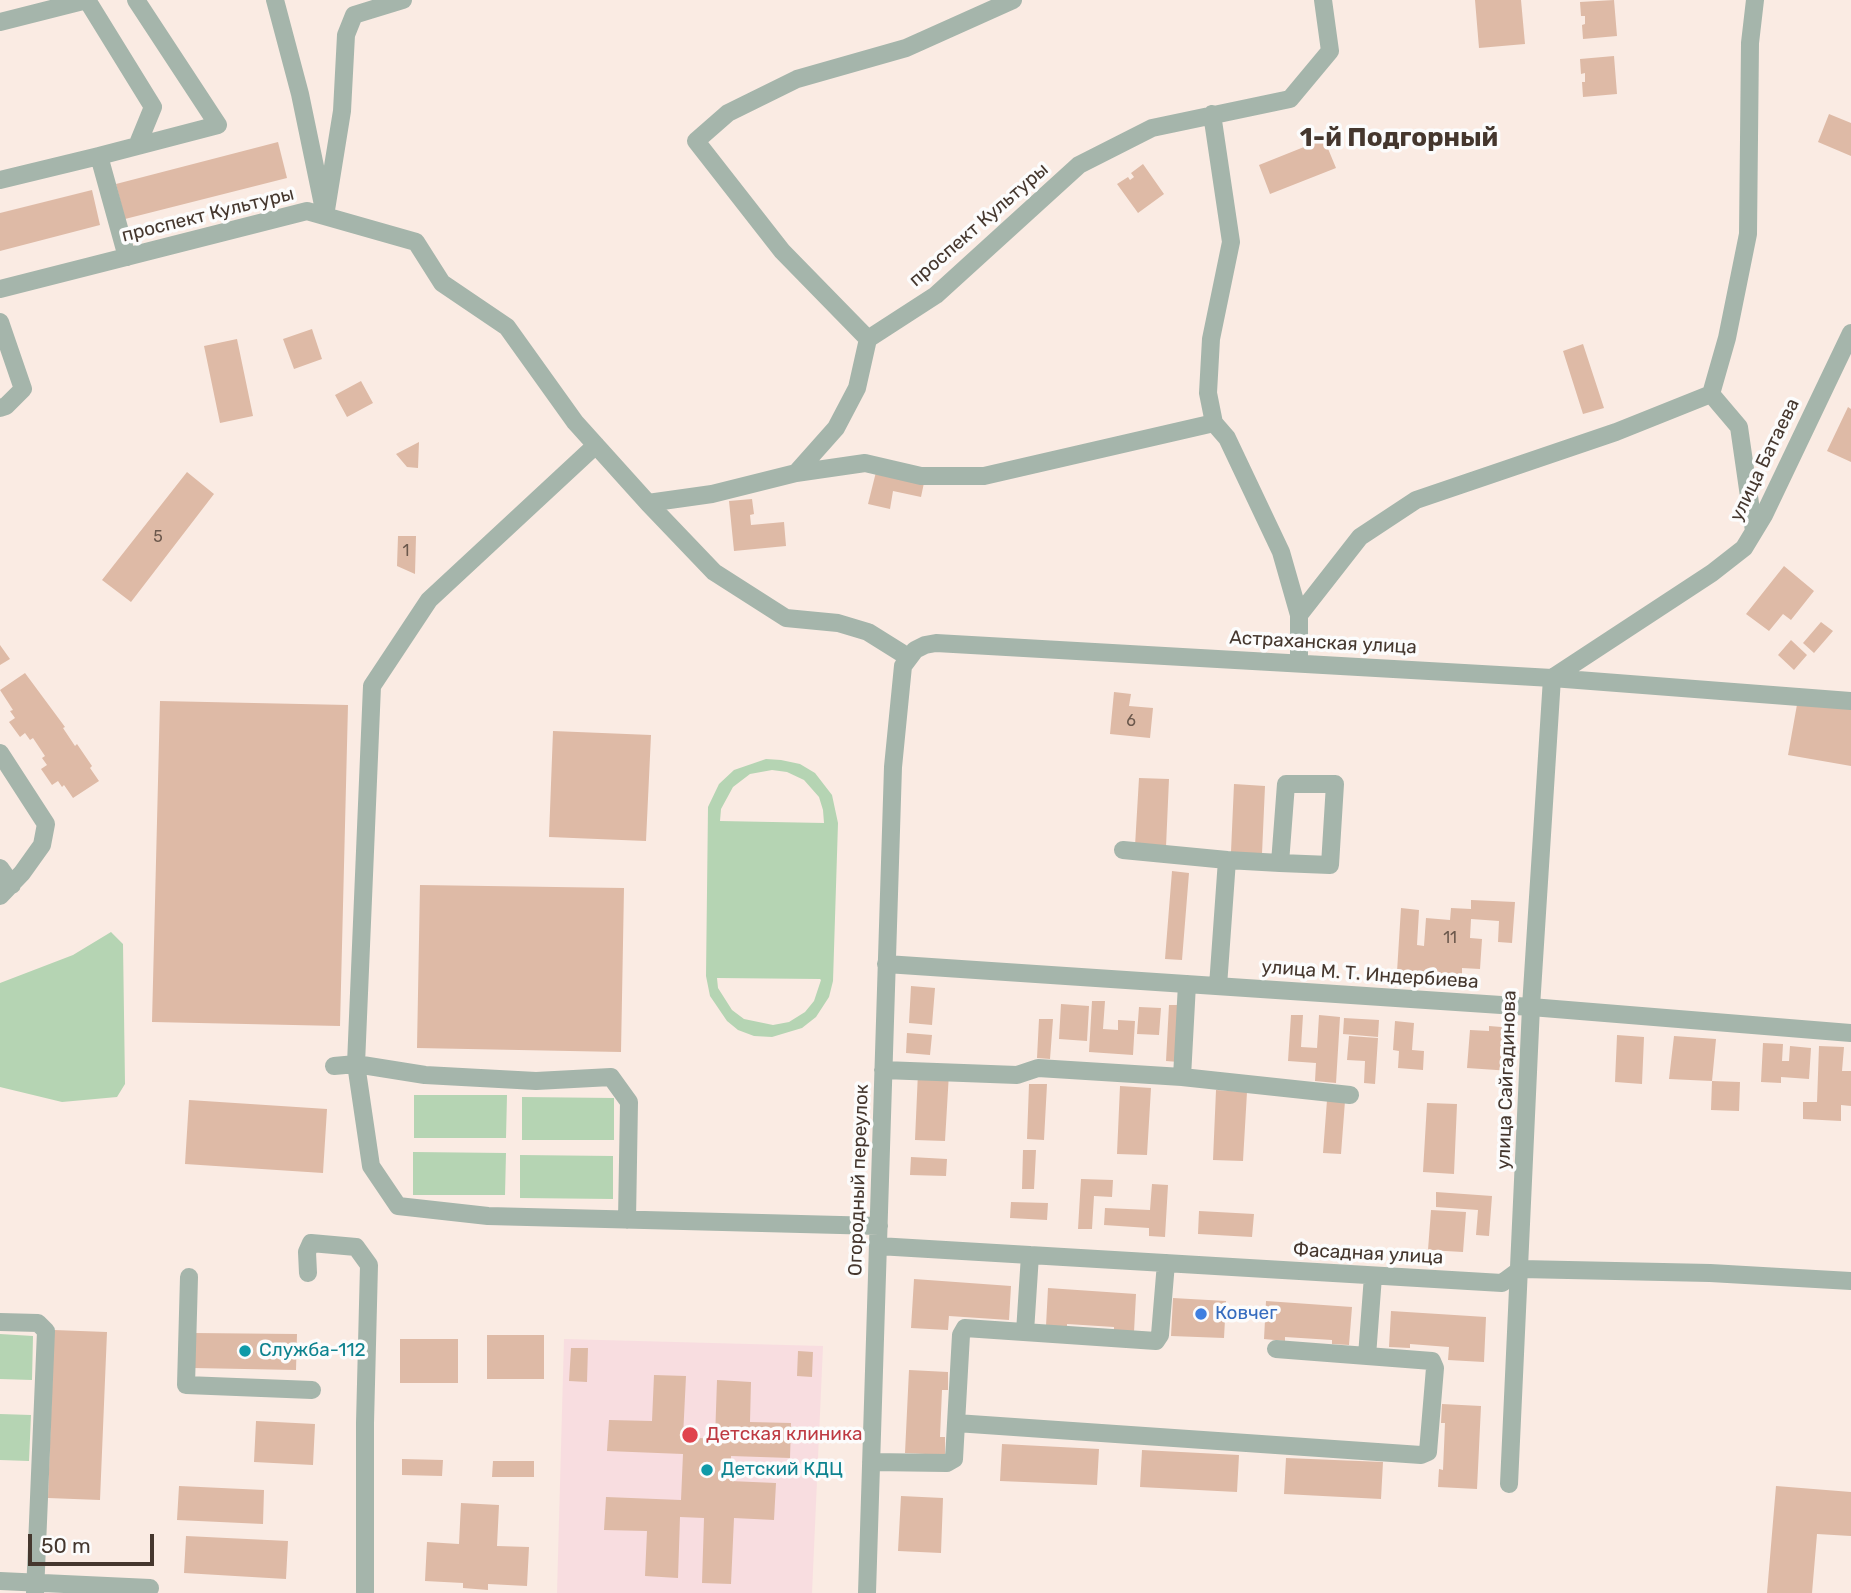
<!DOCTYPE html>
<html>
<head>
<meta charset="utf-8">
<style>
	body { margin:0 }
	#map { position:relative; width:1851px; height:1593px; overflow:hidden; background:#faebe3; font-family:Rubik,sans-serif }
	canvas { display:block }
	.scale { position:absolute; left:28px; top:1534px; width:126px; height:32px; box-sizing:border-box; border:4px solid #45372e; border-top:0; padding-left:9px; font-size:21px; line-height:24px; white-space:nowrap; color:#45372e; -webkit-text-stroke:5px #fcfcfc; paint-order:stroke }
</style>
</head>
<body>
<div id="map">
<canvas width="1851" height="1593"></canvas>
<div class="scale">50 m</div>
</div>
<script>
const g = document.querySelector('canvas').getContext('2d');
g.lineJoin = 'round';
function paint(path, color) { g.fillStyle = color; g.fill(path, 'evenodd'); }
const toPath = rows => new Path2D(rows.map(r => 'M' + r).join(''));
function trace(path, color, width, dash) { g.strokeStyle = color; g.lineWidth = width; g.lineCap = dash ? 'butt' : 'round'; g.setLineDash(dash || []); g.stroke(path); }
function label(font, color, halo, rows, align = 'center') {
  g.font = font + ' Rubik,sans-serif'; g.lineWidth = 7; g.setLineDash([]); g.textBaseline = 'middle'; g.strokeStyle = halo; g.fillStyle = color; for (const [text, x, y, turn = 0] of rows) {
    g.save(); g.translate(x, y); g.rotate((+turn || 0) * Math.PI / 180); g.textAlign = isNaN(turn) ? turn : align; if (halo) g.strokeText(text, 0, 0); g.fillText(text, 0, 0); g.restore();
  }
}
const medical = toPath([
	[564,1339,823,1346,812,1593,557,1593]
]);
const green = toPath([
	[766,759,781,760,800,764,815,773,832,795,838,823,833,981,829,997,816,1017,802,1028,772,1037,754,1036,738,1030,727,1021,710,996,706,976,708,807,719,784,734,770],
	[772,770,787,772,804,780,819,797,823,810,824,823,720,821,721,809,733,787,750,774],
	[717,978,820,979,821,980,814,1001,805,1012,789,1022,773,1025,744,1019,732,1010,718,988],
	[111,932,123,944,125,1084,117,1097,62,1102,0,1087,0,983,73,955],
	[414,1095,507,1095,506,1138,414,1138],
	[522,1097,614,1098,614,1140,522,1140],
	[413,1152,506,1153,505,1195,413,1195],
	[520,1155,613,1156,613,1199,520,1198],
	[0,1334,33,1336,32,1380,0,1379],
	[0,1414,31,1415,29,1461,0,1460]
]);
const building = toPath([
	[1475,0,1521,0,1525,44,1479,48],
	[1614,0,1617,36,1583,39,1582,25,1585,24,1585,16,1581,16,1580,2],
	[1614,56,1617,94,1583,97,1582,82,1585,82,1585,73,1581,74,1580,59],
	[1829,114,1851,123,1851,156,1818,142],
	[1324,139,1336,168,1270,194,1259,165],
	[278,142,287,178,125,219,116,184],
	[1143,164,1164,194,1138,213,1117,184,1128,177,1130,180,1134,177,1131,173],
	[92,190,100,225,0,251,0,213],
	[312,329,322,359,294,369,283,339],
	[237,339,253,416,220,423,204,346],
	[1583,344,1604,408,1583,414,1563,351],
	[361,381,373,403,347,417,335,395],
	[1848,407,1851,409,1851,462,1827,451],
	[419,442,418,468,407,467,396,454],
	[877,468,925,478,921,497,893,491,890,509,868,504],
	[187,472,214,494,131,602,102,580],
	[752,499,754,514,750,515,751,525,784,522,786,546,734,551,729,501],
	[398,536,416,536,415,574,397,566],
	[1784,566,1814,591,1791,620,1783,614,1769,631,1746,614],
	[1821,622,1833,631,1814,653,1803,643],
	[1791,640,1807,655,1794,670,1778,655],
	[0,645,10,659,0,665],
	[25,673,65,727,63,728,75,746,77,744,92,766,90,768,99,781,73,798,64,785,62,787,58,781,52,785,41,769,47,765,42,758,45,756,33,738,30,740,25,733,20,737,9,722,15,718,10,711,13,710,0,690],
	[1114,692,1131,694,1129,706,1153,708,1150,738,1110,734],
	[1798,699,1851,709,1851,766,1788,755],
	[160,701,348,705,340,1026,152,1022],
	[553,731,651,735,646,841,549,837],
	[1139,778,1169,779,1166,847,1135,846],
	[1234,784,1265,786,1262,854,1231,852],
	[1172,871,1189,873,1182,960,1165,959],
	[420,885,624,888,621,1052,417,1048],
	[1471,900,1515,902,1512,943,1498,942,1499,921,1471,919,1470,938,1482,939,1480,969,1462,968,1462,977,1397,972,1401,908,1419,910,1417,945,1424,946,1426,918,1450,920,1451,908,1471,909],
	[911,986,935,988,932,1025,909,1023],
	[1092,1001,1105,1001,1103,1029,1118,1030,1118,1020,1135,1021,1133,1055,1089,1052],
	[1061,1004,1089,1006,1087,1041,1059,1039],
	[1169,1005,1182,1005,1179,1062,1166,1061],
	[1139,1007,1161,1008,1159,1035,1137,1034],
	[1291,1015,1303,1015,1301,1047,1317,1048,1319,1015,1340,1017,1336,1083,1315,1081,1316,1063,1288,1061],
	[1344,1018,1379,1020,1378,1037,1343,1034],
	[1039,1019,1053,1019,1050,1059,1037,1058],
	[1395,1021,1414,1023,1412,1050,1424,1051,1423,1070,1398,1068,1399,1051,1393,1050],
	[1489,1026,1514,1028,1511,1071,1467,1068,1470,1030,1489,1031],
	[907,1033,932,1035,930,1055,906,1053],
	[1617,1035,1644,1037,1642,1084,1615,1082],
	[1349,1036,1378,1038,1375,1084,1364,1083,1365,1061,1347,1060],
	[1674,1036,1716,1039,1712,1081,1669,1079],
	[1763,1043,1783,1044,1782,1061,1789,1061,1790,1046,1811,1048,1809,1079,1781,1077,1781,1083,1761,1082],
	[1819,1046,1844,1047,1842,1071,1851,1071,1851,1106,1841,1105,1841,1121,1803,1119,1803,1102,1817,1102],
	[918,1072,949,1073,945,1141,915,1140],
	[1712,1081,1740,1082,1739,1111,1711,1110],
	[1029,1084,1047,1084,1044,1140,1027,1139],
	[1120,1086,1151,1088,1147,1155,1117,1154],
	[1216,1090,1247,1092,1243,1161,1213,1160],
	[189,1100,327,1109,323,1173,185,1164],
	[1327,1100,1345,1101,1341,1154,1323,1153],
	[1427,1103,1457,1104,1454,1174,1423,1172],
	[1023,1150,1036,1150,1034,1189,1022,1189],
	[911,1157,947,1159,946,1176,910,1175],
	[1081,1179,1113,1180,1112,1197,1094,1196,1092,1229,1078,1229],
	[1152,1184,1168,1185,1165,1237,1149,1236,1149,1228,1104,1225,1105,1208,1150,1210],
	[1436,1192,1492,1196,1489,1236,1476,1235,1478,1210,1436,1207],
	[1011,1202,1048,1203,1047,1220,1010,1218],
	[1431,1210,1466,1212,1463,1252,1428,1250],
	[1199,1211,1254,1214,1252,1237,1198,1234],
	[914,1279,1011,1286,1009,1320,949,1316,948,1330,911,1328],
	[1048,1288,1136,1294,1134,1332,1114,1331,1114,1327,1067,1324,1067,1328,1046,1326],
	[1173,1298,1226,1301,1224,1338,1171,1336],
	[1266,1301,1352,1307,1349,1345,1332,1344,1332,1340,1285,1337,1285,1341,1264,1339],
	[1391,1311,1486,1317,1484,1362,1448,1360,1449,1347,1410,1344,1410,1348,1389,1347],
	[54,1330,107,1332,100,1500,48,1498],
	[194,1333,297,1334,296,1370,193,1368],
	[487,1335,544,1335,544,1379,487,1379],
	[400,1339,458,1339,458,1383,400,1383],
	[571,1348,588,1348,587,1382,569,1381],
	[798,1351,813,1352,812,1377,797,1376],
	[909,1370,948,1372,948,1390,942,1390,940,1437,945,1437,945,1455,905,1453],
	[654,1375,686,1376,683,1437,715,1439,717,1380,751,1382,750,1422,791,1423,790,1458,731,1456,730,1481,776,1483,774,1520,734,1518,731,1584,702,1583,704,1518,680,1517,678,1578,645,1576,647,1531,604,1530,606,1497,681,1500,683,1454,607,1451,609,1420,652,1421],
	[1442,1404,1481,1406,1477,1489,1438,1487,1439,1469,1443,1470,1445,1423,1441,1423],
	[256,1421,315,1424,313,1465,254,1462],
	[1002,1444,1099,1449,1097,1485,1000,1481],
	[1142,1450,1239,1455,1237,1492,1140,1487],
	[1286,1458,1383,1462,1381,1499,1284,1494],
	[402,1459,443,1460,442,1476,402,1475],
	[493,1461,534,1461,534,1477,492,1477],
	[179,1486,264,1490,263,1524,177,1520],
	[1776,1486,1851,1492,1851,1536,1817,1534,1812,1593,1767,1593],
	[901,1496,943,1498,941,1553,898,1551],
	[461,1503,499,1505,497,1546,529,1547,527,1586,488,1584,488,1590,463,1588,463,1583,425,1581,427,1542,459,1544],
	[186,1536,288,1541,286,1579,184,1573]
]);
const minor = toPath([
	[87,0,153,107,137,146],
	[275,0,300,94,323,205],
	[0,22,87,0],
	[1212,114,1231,242,1211,339,1208,393,1214,423],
	[99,156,218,125,136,0],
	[0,180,99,156,127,257],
	[325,216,342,111,346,35,354,15,403,0],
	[0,289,307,211,416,242,442,283,507,327,575,422,648,503,712,494,796,473,836,428,857,388,868,339,936,295,1079,165,1152,128,1290,99,1330,51,1323,0],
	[0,322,23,389,6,406,0,408],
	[868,339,782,251,696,141,728,113,797,79,906,48,1013,0],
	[596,445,429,600,372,686,356,1064,371,1166,398,1206,488,1216,879,1226],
	[796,473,865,463,921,476,984,476,1214,423,1227,438,1281,552,1299,615,1299,663],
	[648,503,714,572,786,618,838,623,868,632,908,657],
	[1754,531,1739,427,1711,394,1727,338,1748,234,1750,43,1755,0],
	[1299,615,1360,537,1416,500,1616,432,1711,394],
	[0,753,46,824,42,845,22,873,0,896],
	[1123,850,1227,860,1218,986],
	[1227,860,1280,863,1330,865,1335,784,1286,784,1280,863],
	[0,868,12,885],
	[886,964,1531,1007,1851,1033],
	[334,1066,356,1064,425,1075,536,1081,611,1077,629,1102,627,1220],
	[883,1070,1017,1075,1038,1068,1182,1077,1350,1095],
	[1182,1077,1187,984],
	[878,1246,1502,1283,1521,1269,1710,1273,1851,1281],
	[308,1273,307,1252,311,1243,356,1247,369,1265,365,1423,365,1593],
	[189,1277,186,1385,312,1390],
	[0,1322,38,1323,46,1331,35,1593],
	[1025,1332,1030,1255],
	[1367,1356,1373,1276],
	[956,1423,1421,1455,1428,1452,1435,1368,1432,1361,1276,1349],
	[871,1462,947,1463,954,1459,961,1335,965,1328,1156,1341,1160,1335,1166,1263],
	[1509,1484,1531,1007,1552,678,1712,573,1744,548,1764,515,1851,333],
	[0,1581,150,1588],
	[867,1593,893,767,903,666,915,650,925,645,936,643,1552,678,1851,701]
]);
const markers = [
	[1201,1314,7,"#3f7fe0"],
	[245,1351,7,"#0f9aa8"],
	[690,1435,9,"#e0444e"],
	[707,1470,7,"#0f9aa8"]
];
const numberNames = [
	["5",158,537],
	["1",406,551],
	["6",1131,721],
	["11",1450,938]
];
const streetNames = [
	["проспект Культуры",208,215,-14],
	["проспект Культуры",979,225,-41],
	["улица Батаева",1765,460,-64],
	["Астраханская улица",1323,643,3],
	["улица М. Т. Индербиева",1370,975,4],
	["улица Сайгадинова",1507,1080,-88],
	["Огородный переулок",859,1180,-88],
	["Фасадная улица",1368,1254,3]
];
const shopNames = [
	["Ковчег",1215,1314]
];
const cultureNames = [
	["Служба-112",259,1351],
	["Детский КДЦ",721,1470]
];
const healthNames = [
	["Детская клиника",706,1435]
];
const districtNames = [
	["1-й Подгорный",1399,138]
];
paint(medical, '#f8dde0');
paint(green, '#b5d4b3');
paint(building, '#debaa6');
trace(minor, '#a5b5ab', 18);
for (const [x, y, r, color] of markers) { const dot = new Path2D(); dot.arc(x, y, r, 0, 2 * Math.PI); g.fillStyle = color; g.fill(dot); trace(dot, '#fcfcfc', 2.5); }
label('16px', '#6b584c', null, numberNames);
label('19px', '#45372e', '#fcfcfc', streetNames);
label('19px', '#366cbe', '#fcfcfc', shopNames, 'left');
label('19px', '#0d838f', '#fcfcfc', cultureNames, 'left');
label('19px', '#be3a42', '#fcfcfc', healthNames, 'left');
label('bold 26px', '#45372e', '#fcfcfc', districtNames);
</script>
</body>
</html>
